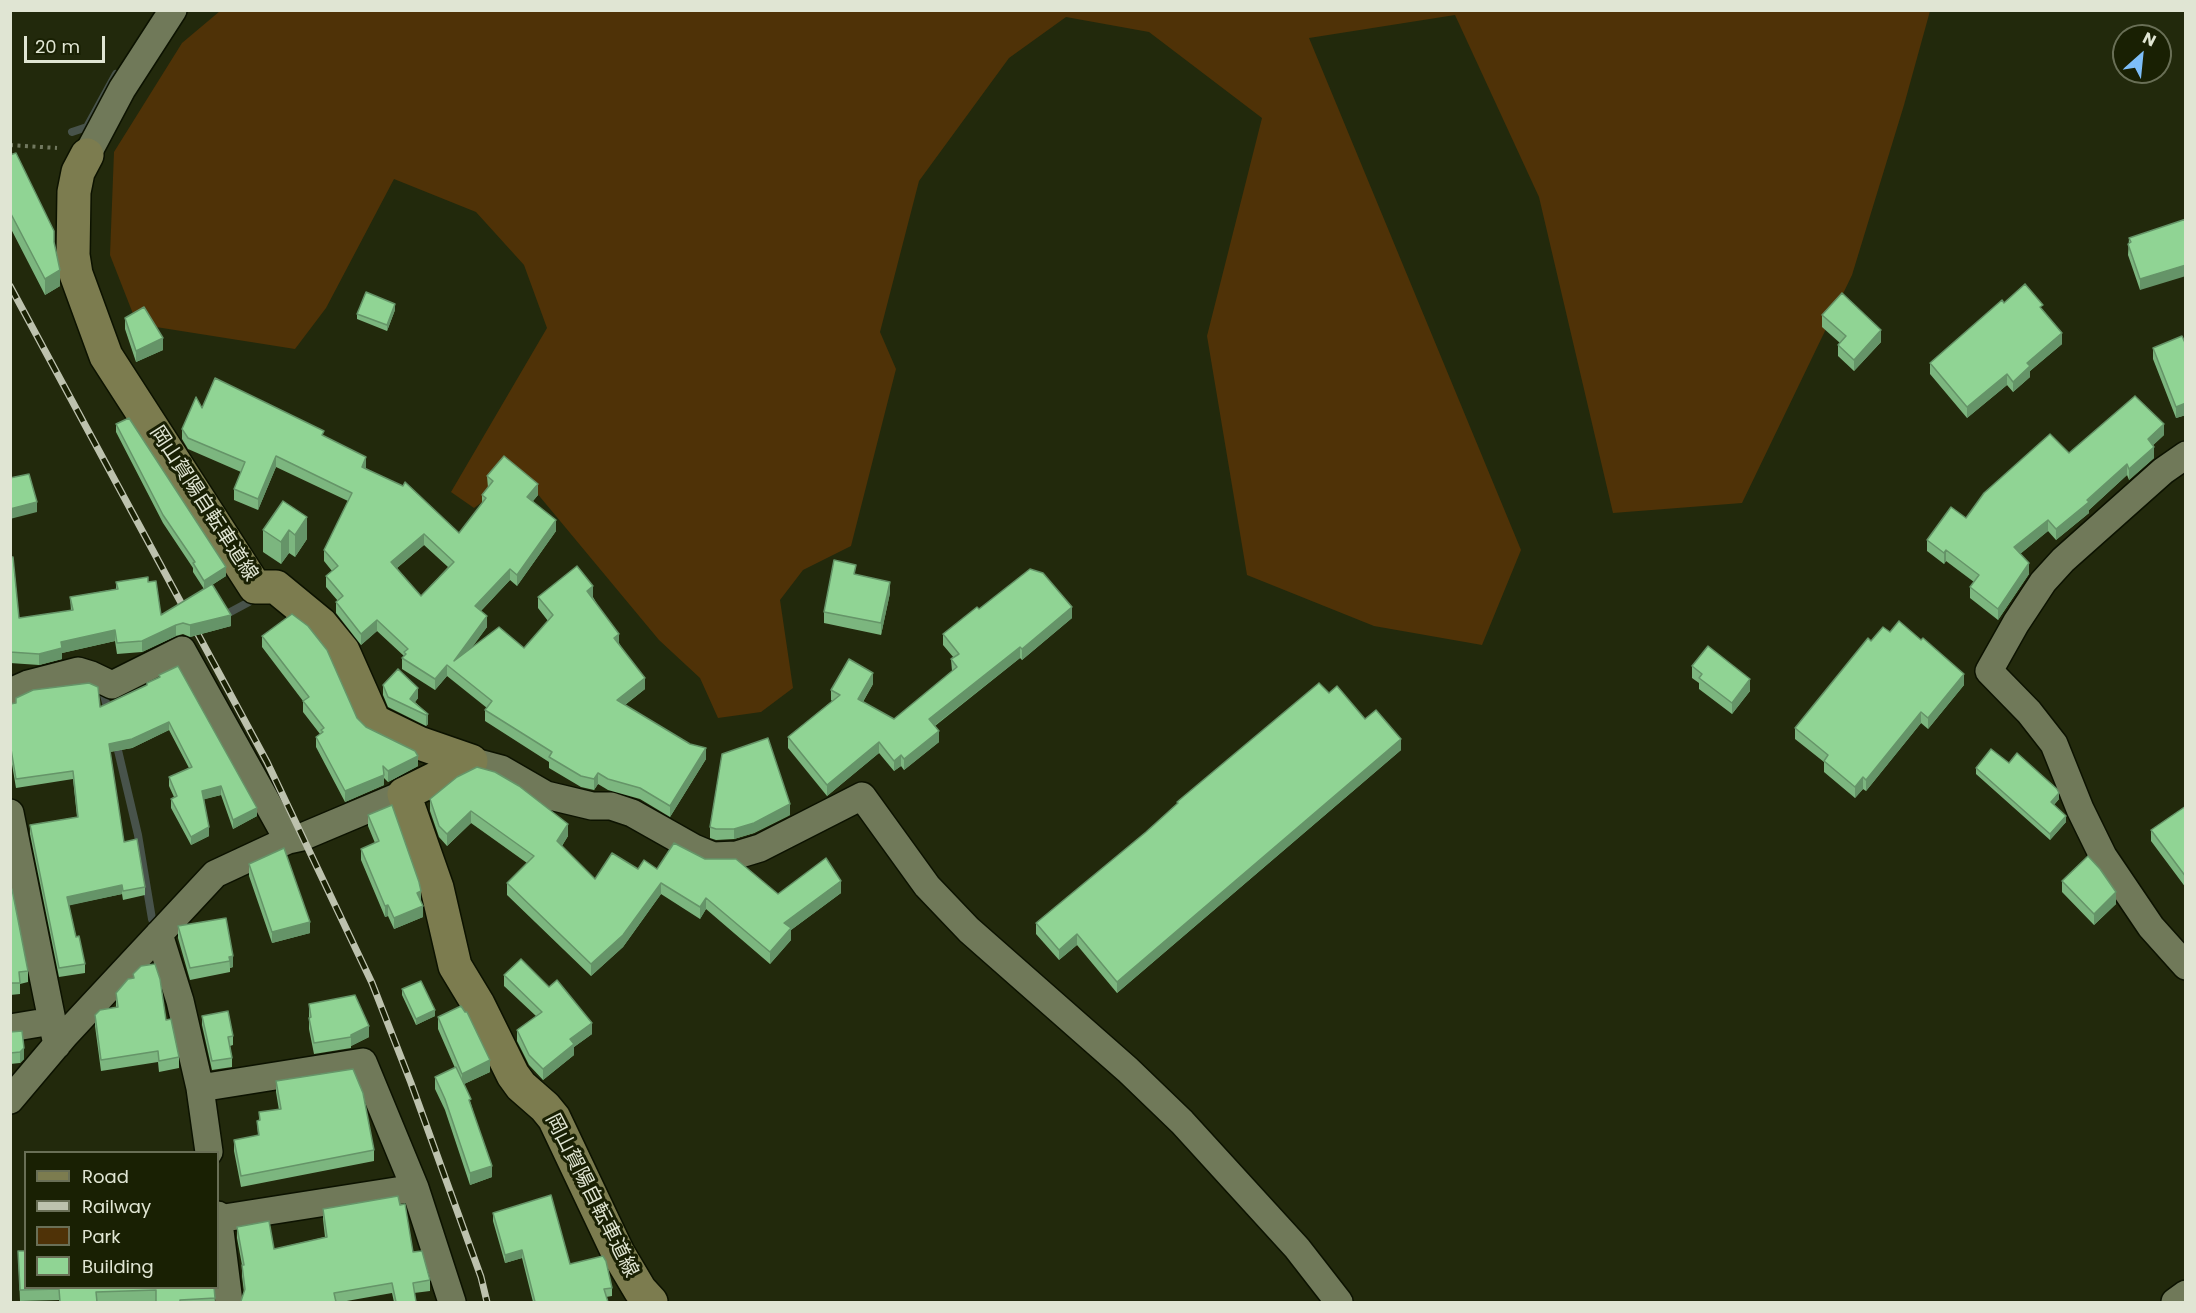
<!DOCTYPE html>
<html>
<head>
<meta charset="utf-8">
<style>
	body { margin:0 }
	#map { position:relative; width:2196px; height:1313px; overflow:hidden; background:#22290c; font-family:Poppins,sans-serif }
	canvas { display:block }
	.frame { position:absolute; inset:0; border:12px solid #e0e5d3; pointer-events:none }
	.legend { position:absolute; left:24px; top:1151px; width:195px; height:138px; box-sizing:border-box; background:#192003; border:2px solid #696f56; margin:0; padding:8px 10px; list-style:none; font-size:18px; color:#e0e5d3 }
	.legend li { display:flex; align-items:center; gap:12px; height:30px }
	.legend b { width:30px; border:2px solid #696f56 }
	.north { position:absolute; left:2112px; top:24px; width:60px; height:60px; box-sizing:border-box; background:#192003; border:2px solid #696f56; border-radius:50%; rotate:27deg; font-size:16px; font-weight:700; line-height:24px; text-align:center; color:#e0e5d3 }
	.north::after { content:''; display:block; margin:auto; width:21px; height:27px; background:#7dbef9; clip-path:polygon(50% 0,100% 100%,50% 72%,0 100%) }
	.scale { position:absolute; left:24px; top:36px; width:81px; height:27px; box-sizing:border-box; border:3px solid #e0e5d3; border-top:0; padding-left:8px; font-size:18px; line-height:21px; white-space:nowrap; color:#e0e5d3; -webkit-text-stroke:4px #192003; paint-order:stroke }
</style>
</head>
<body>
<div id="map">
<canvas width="2196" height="1313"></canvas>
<div class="frame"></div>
<ul class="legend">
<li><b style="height:8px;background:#7c7c4f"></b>Road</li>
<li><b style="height:8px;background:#bdc2ae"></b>Railway</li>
<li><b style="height:16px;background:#4f3207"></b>Park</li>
<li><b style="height:16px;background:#90d494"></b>Building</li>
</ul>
<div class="north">N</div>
<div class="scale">20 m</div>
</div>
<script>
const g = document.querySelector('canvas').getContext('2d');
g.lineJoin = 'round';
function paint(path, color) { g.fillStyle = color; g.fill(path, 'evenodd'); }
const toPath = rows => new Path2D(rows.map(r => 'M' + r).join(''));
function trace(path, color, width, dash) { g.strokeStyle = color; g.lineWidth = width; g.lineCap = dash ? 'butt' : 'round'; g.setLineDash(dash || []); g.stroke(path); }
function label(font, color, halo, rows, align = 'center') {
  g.font = font + ' Poppins,"Noto Sans JP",sans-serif'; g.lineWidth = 6; g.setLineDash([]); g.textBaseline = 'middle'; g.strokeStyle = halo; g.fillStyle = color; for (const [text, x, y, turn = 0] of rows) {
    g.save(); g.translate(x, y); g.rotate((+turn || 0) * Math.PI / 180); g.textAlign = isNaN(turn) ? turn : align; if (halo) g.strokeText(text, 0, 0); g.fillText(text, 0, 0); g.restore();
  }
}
const green = toPath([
	[220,11,1930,11,1904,105,1852,275,1742,503,1613,513,1539,197,1455,15,1309,38,1521,550,1482,645,1374,626,1247,575,1207,336,1262,118,1149,32,1066,17,1009,58,919,181,880,332,896,369,851,546,803,570,780,600,793,688,761,712,718,718,700,678,659,640,521,474,474,508,451,492,547,328,524,265,476,212,394,179,326,308,295,349,137,324,110,255,114,152,182,43]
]);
const stream = toPath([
	[72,132,87,127,116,74],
	[221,617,249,602],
	[102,687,109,715],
	[116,742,138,835,152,919]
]);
const path = toPath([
	[10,145,57,148]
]);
const street = toPath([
	[87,155,122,89,173,10],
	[2186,455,2163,471,2063,560,2043,582,2016,623,1989,671,2029,712,2054,744,2080,809,2103,856,2151,927,2186,966],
	[10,692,28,684,78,671,91,675,112,685,182,650,288,840],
	[471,761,501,769,546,795,592,806,611,806,632,813,694,848,713,856,737,855,760,848,862,796,927,886,969,930,1128,1070,1182,1122,1297,1248,1339,1302],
	[10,813,57,1045],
	[159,934,180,1001,200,1088,209,1152],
	[10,1028,52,1021],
	[200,1088,363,1062,415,1188,452,1302],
	[10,1100,65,1035,215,874,288,840,302,837,404,794],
	[218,1215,229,1302],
	[218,1219,415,1188],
	[2175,1302,2186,1294]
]);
const secondary = toPath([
	[87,155,78,172,74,192,73,255,76,274,106,356,255,587,276,587,321,624,343,651,374,721,419,743,471,761],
	[471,761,404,794,437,888,455,966,478,1004,513,1075,521,1086,545,1107,554,1118,618,1253,640,1290,651,1302]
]);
const rail = toPath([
	[10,286,267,762,372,983,411,1083,481,1277,487,1302]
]);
const wall = toPath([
	[10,155,54,242,60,286,45,295,10,227],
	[2186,219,2140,290,2128,255,2129,238],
	[2004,303,2043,311,2062,344,2030,371,2030,377,2013,392,2007,385,1967,418,1930,374,1930,363],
	[395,310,387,331,357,319,357,314],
	[1822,315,1881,342,1854,371,1838,356,1838,345,1840,343,1822,327],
	[125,318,163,350,136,362,125,329],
	[2186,345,2186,415,2176,418,2153,359,2153,348],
	[202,408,324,436,366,468,366,469,459,533,482,503,482,495,488,488,487,476,538,495,533,501,556,531,517,586,510,580,481,611,487,627,472,647,524,648,548,621,538,608,538,597,593,597,645,689,625,705,706,759,670,817,640,799,608,790,598,784,594,790,581,787,549,768,549,762,485,721,485,710,487,708,447,676,435,690,402,669,402,658,404,656,377,631,361,645,336,613,336,602,338,601,326,587,326,576,332,571,324,561,324,550,348,501,276,467,258,510,234,500,234,489,241,472,188,449,182,439,182,429],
	[424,545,448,567,421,596,397,568],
	[116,424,226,576,212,585,231,626,190,637,183,634,176,636,142,652,117,654,115,641,62,653,62,659,39,665,10,663,10,557,19,618,71,611,70,597,116,589,116,582,148,582,161,615,204,589,193,572,193,568,163,523,116,432],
	[2164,435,2153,445,2154,458,2129,480,2127,475,2089,510,2089,513,2056,540,2048,531,2020,554,2029,574,1998,620,1970,598,1970,587,1974,582,1946,561,1944,564,1927,551,1927,540,1966,518,2069,453],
	[283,501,307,539,295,557,289,553,281,564,263,552,263,530],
	[856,575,890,593,881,635,824,623,824,612],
	[979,609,1072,618,1022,660,1020,658,935,726,939,742,904,770,901,766,894,771,879,753,827,796,788,748,788,737,832,701,831,700,831,690,873,684,863,702,894,719,952,671,951,659,954,658,943,645,943,634],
	[1890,632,1964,685,1928,729,1921,723,1866,791,1863,789,1855,798,1824,772,1824,762,1795,739,1795,728,1871,641],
	[262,636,357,718,366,727,418,766,388,782,384,778,384,785,345,802,316,747,316,737,320,734,303,712,303,701,262,647],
	[1692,666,1750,691,1732,714,1699,689,1699,683,1692,678],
	[159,675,257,816,233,829,221,795,204,799,209,836,191,845,171,808,171,799,174,797,169,786,169,777,189,768,169,730,132,748,110,752,124,842,145,887,145,895,123,900,122,894,69,905,76,937,85,964,85,973,59,977,30,834,30,825,77,817,73,779,16,788,10,752,10,704,16,703,16,698,100,707,147,685,147,683,159,678],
	[383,685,418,698,415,702,428,714,428,724,426,726,388,707,383,695],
	[1329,693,1365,719,1401,750,1117,993,1077,945,1059,960,1036,934,1036,923,1146,832,1177,804,1177,802],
	[2009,763,2059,799,2054,805,2066,822,2050,840,1976,774,1976,768],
	[430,799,568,836,562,846,595,879,638,869,657,869,705,859,778,894,841,893,791,930,791,940,770,964,706,909,700,919,661,894,623,947,591,976,507,895,507,883,527,863,471,823,447,846,439,837,430,811],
	[2186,806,2186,888,2151,841,2151,830],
	[368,815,421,901,423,917,394,929,388,916,385,917,361,860,361,849,375,843,368,826],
	[790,815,754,833,734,839,716,840,710,838,710,827],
	[249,864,310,933,272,943,249,876],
	[2062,881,2116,904,2094,925,2062,892],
	[10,889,28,971,28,982,20,984,20,994,10,995],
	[226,918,233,967,230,968,230,972,190,980,178,938,178,926],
	[133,974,166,1020,179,1057,179,1068,159,1072,158,1062,101,1071,95,1026,95,1015,116,1007,116,993,133,978],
	[504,975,592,1034,574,1047,574,1055,543,1080,529,1065,517,1041,517,1030,536,1016,504,986],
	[402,989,435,1016,416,1025,402,995],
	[309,1004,369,1037,351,1046,351,1048,314,1054,309,1029],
	[202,1016,233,1036,233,1045,230,1046,232,1058,232,1067,212,1070,202,1025],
	[438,1017,490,1072,464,1084,471,1104,492,1177,470,1185,445,1110,435,1089,435,1077,455,1068,438,1029],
	[10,1032,24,1059,20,1063,10,1064],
	[276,1081,374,1150,374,1161,241,1187,234,1151,234,1140,258,1136,257,1121,259,1120,259,1112,279,1110,276,1092],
	[400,1205,413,1252,430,1280,430,1291,414,1293,416,1302,394,1302,392,1293,341,1302,241,1302,244,1292,242,1276,242,1265,237,1238,237,1227,274,1249,325,1237,323,1219,323,1209],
	[493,1213,570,1264,612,1288,612,1296,606,1297,608,1302,533,1302,522,1258,505,1263,493,1221],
	[18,1251,214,1287,215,1302,156,1302,156,1301,59,1302,59,1300,20,1301]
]);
const shadedWall = toPath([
	[2186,265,2186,276,2140,290,2140,279],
	[60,270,60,286,45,295,45,279],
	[395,304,395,310,387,331,387,325],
	[1881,330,1881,342,1854,371,1854,360],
	[2062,333,2062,344,2030,371,2030,377,2013,392,2013,382,2027,363],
	[163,338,163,350,136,362,136,351],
	[2007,374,2007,385,1967,418,1967,407],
	[2186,403,2186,415,2176,418,2176,407],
	[2164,424,2164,435,2148,450,2148,439],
	[2154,447,2154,458,2129,480,2129,469],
	[276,456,276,467,258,510,258,499],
	[366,457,366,468,362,478,362,467],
	[2127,464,2127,475,2089,510,2089,513,2056,540,2056,529],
	[538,484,538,495,527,508,527,497],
	[37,502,37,512,10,519,10,509],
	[307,517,307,539,295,557,295,535],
	[556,520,556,531,517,586,517,575],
	[2048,520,2048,531,2014,559,2014,547],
	[289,530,289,553,281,564,281,542],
	[424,534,424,545,391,573,391,562],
	[1946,550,1946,561,1944,564,1944,553],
	[2029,563,2029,574,1998,620,1998,609],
	[226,567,226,576,204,590,204,581],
	[510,569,510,580,475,617,475,606],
	[890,582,890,593,881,635,881,623],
	[593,586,593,597,587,602,587,591],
	[1072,607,1072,618,1022,660,1022,649],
	[231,615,231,626,190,637,190,625],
	[487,616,487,627,455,671,454,661],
	[377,620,377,631,361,645,361,634],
	[176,625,176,636,142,652,142,641],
	[115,630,115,641,62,653,62,659,39,665,39,654,61,642],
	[619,634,619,645,614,638],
	[1020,647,1020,658,929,730,929,719],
	[447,665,447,676,435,690,435,679],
	[873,673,873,684,858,710,858,699],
	[1964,674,1964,685,1928,729,1928,718],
	[645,678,645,689,617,711,617,700],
	[1750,679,1750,691,1732,714,1732,703],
	[418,688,418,698,410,709,410,699],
	[1921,712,1921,723,1866,791,1866,780],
	[428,714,428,724,426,726,426,715],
	[169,722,169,730,132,748,109,752,109,744],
	[939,731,939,742,904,770,904,759],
	[1401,739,1401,750,1117,993,1117,982],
	[879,742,879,753,827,796,827,785],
	[706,748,706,759,670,817,670,806],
	[901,755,901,766,894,771,894,761],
	[418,756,418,766,388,782,388,771],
	[598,773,598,784,594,790,594,779],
	[384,775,384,785,345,802,345,791],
	[1863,777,1863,789,1855,798,1855,787],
	[221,786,221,795,202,800,202,791],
	[2059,793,2059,799,2051,808,2051,802],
	[790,804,790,815,754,833,734,839,734,829],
	[257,808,257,816,233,829,233,820],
	[471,811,471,823,447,846,447,834],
	[2066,816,2066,822,2050,840,2050,834],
	[568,824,568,836,557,853,557,841],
	[209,827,209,836,191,845,191,837],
	[841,881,841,893,791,930,791,940,770,964,770,952,784,923],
	[661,883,661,894,623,947,591,976,591,964],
	[122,885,122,894,67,906,67,897],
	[421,891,421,902,417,893],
	[2116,892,2116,904,2094,925,2094,914],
	[706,898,706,909,700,919,700,907],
	[388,905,388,916,385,917,385,906],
	[423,906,423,917,394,929,394,918],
	[310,922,310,933,272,943,272,932],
	[1077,934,1077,945,1059,960,1059,950],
	[233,956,233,967,230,968,229,957],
	[435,1010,435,1016,416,1025,416,1019],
	[592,1023,592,1034,574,1047,574,1055,543,1080,543,1069,570,1039],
	[369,1026,369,1037,351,1046,351,1035],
	[24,1048,24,1059,20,1063,20,1052],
	[490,1060,490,1072,462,1085,462,1074],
	[492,1166,492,1177,470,1185,470,1173],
	[522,1250,522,1258,505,1263,505,1255]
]);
const building = toPath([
	[16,153,54,231,54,242,60,270,45,279,10,212,10,155,16,153],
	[2186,219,2186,265,2140,279,2128,244,2131,242,2129,238,2186,219],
	[2025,284,2043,305,2040,307,2062,333,2027,363,2030,366,2013,382,2007,374,1967,407,1930,363,2002,300,2004,303,2025,284],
	[366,292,395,304,387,325,357,314,366,292],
	[1842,293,1881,330,1854,360,1838,345,1846,336,1822,315,1842,293],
	[144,307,163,338,136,351,125,318,144,307],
	[2182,336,2186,345,2186,403,2176,407,2153,348,2182,336],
	[215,378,324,431,322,435,366,457,362,467,403,486,405,482,459,533,486,498,482,495,493,481,487,476,504,456,538,484,527,497,556,520,517,575,510,569,475,606,487,616,454,661,499,627,524,648,553,615,538,597,577,566,593,586,587,591,619,634,614,638,645,678,617,700,690,744,706,748,670,806,640,788,608,779,598,773,594,779,581,776,549,757,552,752,485,710,492,701,447,665,435,679,402,658,406,654,404,652,408,649,377,620,361,634,336,602,343,596,326,576,338,566,324,550,352,493,276,456,258,499,234,489,245,462,188,438,182,429,196,397,202,408,215,378],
	[424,534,454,562,421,596,391,562,424,534],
	[2135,396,2164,424,2148,439,2154,447,2129,469,2127,464,2087,500,2089,502,2056,529,2048,520,2014,547,2029,563,1998,609,1970,587,1979,575,1946,550,1944,553,1927,540,1951,507,1966,518,1984,493,2050,434,2069,453,2135,396],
	[129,418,226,567,204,581,193,563,195,562,163,515,116,424,129,418],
	[29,474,37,502,10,509,10,478,29,474],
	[283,501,307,517,295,535,289,530,281,542,263,530,283,501],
	[10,557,13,557,19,618,73,610,70,597,118,589,116,582,148,577,148,582,156,581,161,615,212,584,231,615,190,625,183,623,176,625,142,641,117,643,115,630,61,642,62,648,39,654,10,652,10,557],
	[834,560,856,565,854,574,890,582,881,623,824,612,834,560],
	[1030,569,1043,573,1072,607,1022,649,1020,647,929,719,939,731,904,759,901,755,894,761,879,742,827,785,788,737,840,695,831,690,849,659,873,673,858,699,894,719,957,667,951,659,959,654,943,634,977,607,979,609,1030,569],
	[292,614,308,626,327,650,357,718,366,727,415,751,418,756,388,771,383,766,384,775,345,791,316,737,323,732,321,730,324,728,303,701,309,697,262,636,292,614],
	[1899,621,1921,640,1923,638,1964,674,1928,718,1921,712,1866,780,1863,777,1855,787,1824,761,1828,755,1795,728,1868,638,1871,641,1883,627,1890,632,1899,621],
	[1708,646,1750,679,1732,703,1699,678,1702,674,1692,666,1708,646],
	[178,666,257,808,233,820,221,786,202,791,209,827,191,837,171,799,177,796,169,777,192,767,169,722,132,739,109,744,124,842,137,839,145,887,123,891,122,885,67,897,76,937,79,936,85,964,59,968,30,825,78,817,73,771,16,779,10,743,10,704,16,703,16,698,33,690,89,683,98,687,100,707,147,685,147,683,160,677,159,675,178,666],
	[398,669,418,688,410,699,428,714,426,715,388,697,383,685,398,669],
	[1319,683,1329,693,1337,686,1365,719,1376,710,1401,739,1117,982,1077,934,1059,950,1036,923,1146,832,1178,803,1177,802,1319,683],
	[768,738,790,804,754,823,734,829,716,829,710,827,722,754,768,738],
	[1991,749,2009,763,2017,753,2057,789,2059,793,2051,802,2066,816,2050,834,1976,768,1991,749],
	[477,767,495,772,519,786,568,824,557,841,595,879,612,853,638,869,644,860,657,869,674,843,705,859,736,859,778,894,826,858,841,881,784,923,791,928,770,952,706,898,700,907,661,883,623,935,591,964,507,883,534,856,471,811,447,834,439,826,430,799,457,777,477,767],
	[392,805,419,882,421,891,417,893,423,906,394,918,388,905,385,906,361,849,379,841,368,815,392,805],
	[2186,806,2186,877,2151,830,2186,806],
	[284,848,310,922,272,932,249,864,284,848],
	[2088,856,2100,869,2116,892,2094,914,2062,881,2088,856],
	[10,889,12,889,28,971,19,972,20,983,10,983,10,889],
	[226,918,233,956,229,957,230,961,190,968,178,926,226,918],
	[521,959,549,987,557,980,592,1023,570,1039,574,1044,543,1069,529,1055,517,1030,542,1012,504,975,521,959],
	[155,964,160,979,166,1020,171,1019,179,1057,159,1061,158,1051,101,1060,95,1015,100,1010,118,1007,116,993,128,979,134,978,133,974,141,966,155,964],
	[421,981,435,1010,416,1019,402,989,421,981],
	[355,995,369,1026,351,1035,351,1037,314,1043,309,1018,311,1017,309,1004,355,995],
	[461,1006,465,1012,467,1012,490,1060,462,1074,438,1017,461,1006],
	[228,1011,233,1036,228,1037,232,1058,212,1061,202,1016,228,1011],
	[22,1031,24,1048,20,1052,10,1053,10,1032,22,1031],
	[456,1067,471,1099,469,1100,492,1166,470,1173,445,1099,435,1077,456,1067],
	[353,1069,363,1093,374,1150,241,1176,234,1140,259,1135,257,1121,260,1120,259,1112,281,1109,276,1081,353,1069],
	[551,1195,570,1264,603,1256,606,1261,612,1288,604,1289,608,1302,535,1302,522,1250,505,1255,493,1213,551,1195],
	[398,1196,400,1205,405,1204,413,1252,422,1251,430,1280,413,1283,416,1302,396,1302,392,1283,334,1293,336,1302,242,1302,241,1301,245,1289,242,1265,244,1265,237,1227,269,1221,274,1249,327,1237,323,1209,398,1196],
	[18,1251,26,1251,26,1287,214,1287,215,1298,180,1300,180,1302,156,1302,156,1290,96,1292,97,1302,60,1302,59,1289,20,1290,18,1251]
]);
const streetNames = [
	["岡山賀陽自転車道線",203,504,57],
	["岡山賀陽自転車道線",591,1196,63]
];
paint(green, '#4f3207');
trace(stream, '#48534b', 8);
trace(street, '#0c1200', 30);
trace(secondary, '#0c1200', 36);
trace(path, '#71785f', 4, [3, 4.5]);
trace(street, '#707959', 27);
trace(secondary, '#7c7c4f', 33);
trace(rail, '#bdc2ae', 7);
trace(rail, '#192003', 4.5, [14]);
paint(wall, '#7cb67f');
paint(shadedWall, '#659468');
paint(building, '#90d494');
trace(building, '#659468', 1.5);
label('20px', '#e0e5d3', '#192003', streetNames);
</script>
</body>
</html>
